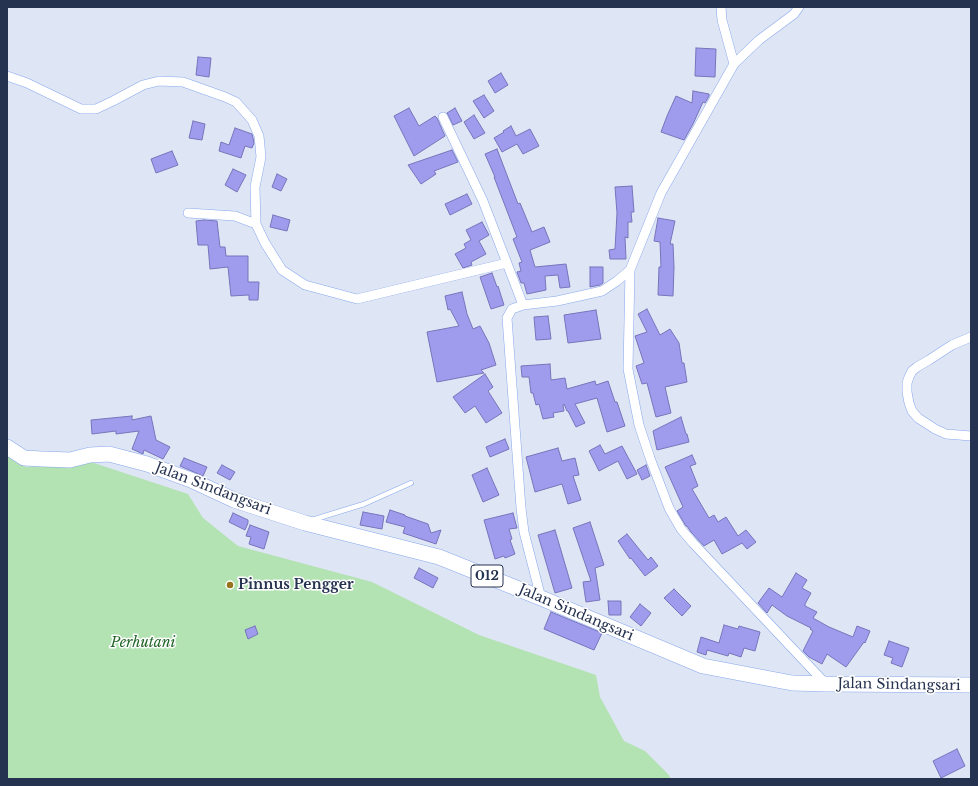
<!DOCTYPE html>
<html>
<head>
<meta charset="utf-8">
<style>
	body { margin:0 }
	#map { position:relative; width:978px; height:786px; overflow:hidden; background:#dee5f4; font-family:"Libre Baskerville",serif }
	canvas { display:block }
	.frame { position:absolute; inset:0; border:8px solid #263350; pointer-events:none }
</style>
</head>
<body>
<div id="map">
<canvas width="978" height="786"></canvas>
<div class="frame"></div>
</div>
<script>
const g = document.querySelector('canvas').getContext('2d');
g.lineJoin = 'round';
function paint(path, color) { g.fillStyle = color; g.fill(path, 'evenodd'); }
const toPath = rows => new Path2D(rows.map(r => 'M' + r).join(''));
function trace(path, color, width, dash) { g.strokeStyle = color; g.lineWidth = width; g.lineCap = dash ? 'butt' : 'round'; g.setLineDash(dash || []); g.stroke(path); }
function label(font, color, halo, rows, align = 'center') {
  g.font = font + ' "Libre Baskerville",serif'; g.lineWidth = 3; g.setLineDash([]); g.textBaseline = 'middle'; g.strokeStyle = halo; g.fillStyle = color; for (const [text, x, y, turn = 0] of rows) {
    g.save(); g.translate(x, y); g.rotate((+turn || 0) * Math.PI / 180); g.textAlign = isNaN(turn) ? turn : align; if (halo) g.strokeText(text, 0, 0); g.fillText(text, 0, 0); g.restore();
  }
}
const green = toPath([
	[7,452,26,467,91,462,188,494,203,518,238,546,372,582,479,635,596,675,600,697,624,741,645,751,668,774,671,779,7,779]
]);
const building = toPath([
	[696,48,716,49,715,77,695,76,696,48],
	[198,57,211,58,209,77,196,75,198,57],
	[501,73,508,85,495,93,488,81,501,73],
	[693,91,709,94,709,96,705,103,703,102,693,124,684,140,661,132,667,116,676,96,692,103,693,91],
	[484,95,494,111,484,118,473,101,484,95],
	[409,108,419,126,435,116,437,118,445,136,414,156,394,116,409,108],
	[455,108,462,121,453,125,447,113,455,108],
	[474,115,485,133,474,139,464,122,474,115],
	[193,121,205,124,202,140,189,138,193,121],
	[511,126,516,136,530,129,539,146,523,154,517,144,502,152,494,138,504,132,503,131,511,126],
	[235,128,252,134,253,138,254,143,252,148,245,146,241,158,219,151,221,142,229,145,235,128],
	[497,149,518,204,520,203,532,232,544,227,550,242,530,250,535,267,566,264,570,287,560,288,558,275,545,276,546,290,527,294,524,283,521,283,517,272,521,271,519,263,522,262,513,239,517,237,494,177,495,177,485,154,497,149],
	[452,150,458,162,434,171,436,174,421,184,408,165,452,150],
	[172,151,178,165,156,173,151,159,172,151],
	[233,169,246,175,237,192,225,185,233,169],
	[277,174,287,179,281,191,272,187,277,174],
	[632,186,634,212,631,212,632,222,628,222,628,238,625,237,626,259,610,259,609,250,615,249,617,213,615,187,632,186],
	[467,194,472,204,450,215,445,204,467,194],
	[273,215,290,220,287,231,270,227,273,215],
	[658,218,675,221,670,244,673,244,674,267,673,296,658,295,659,267,661,267,660,242,654,241,658,218],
	[204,220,217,221,220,247,225,247,226,256,248,256,248,282,259,282,258,300,249,300,249,295,231,296,228,267,210,269,208,245,198,245,196,221,204,220],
	[482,222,489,235,479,241,486,254,471,262,472,265,463,268,455,254,466,248,464,244,471,240,466,230,482,222],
	[590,267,603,267,603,283,600,285,590,287,590,267],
	[492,273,497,287,498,286,504,305,491,309,480,277,492,273],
	[462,292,467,314,473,329,480,326,489,343,496,365,481,370,484,373,437,382,427,332,459,326,450,309,448,310,445,296,462,292],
	[647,309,660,335,670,329,679,343,682,363,684,363,687,382,665,387,671,413,656,417,647,383,642,384,636,366,644,363,635,336,647,332,638,314,647,309],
	[596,310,601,339,568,343,564,315,596,310],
	[548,316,551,339,536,340,534,317,548,316],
	[550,364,551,380,565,378,567,389,595,381,596,385,608,381,615,402,617,402,625,426,607,432,597,398,575,404,585,423,576,427,568,411,567,411,564,404,563,405,564,411,553,413,554,417,543,419,539,404,536,405,533,393,531,393,529,377,522,377,521,366,550,364],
	[485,374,493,387,488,391,502,413,486,423,475,406,465,413,453,397,485,374],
	[132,416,132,420,151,416,156,440,170,447,163,459,144,450,143,454,132,449,139,431,116,434,116,431,92,434,91,420,132,416],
	[681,417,686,434,687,434,689,442,657,450,653,431,681,417],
	[505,439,509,449,490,457,486,447,505,439],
	[600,445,605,454,622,446,637,474,627,479,618,461,599,471,589,451,600,445],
	[558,448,562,461,575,458,579,475,573,476,581,500,568,504,562,484,535,492,526,457,558,448],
	[692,455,696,464,690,466,698,486,692,489,709,518,714,515,718,522,726,517,738,536,746,530,756,542,747,549,742,543,722,554,714,540,704,546,691,532,687,526,686,526,677,511,683,507,665,467,692,455],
	[184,458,207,467,203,476,180,466,184,458],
	[222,465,235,472,230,480,217,473,222,465],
	[646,465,650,476,642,480,637,470,646,465],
	[487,468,499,495,483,502,472,475,487,468],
	[390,510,405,515,405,516,428,524,431,533,441,530,436,544,403,533,405,527,386,522,390,510],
	[363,512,384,516,382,529,360,525,363,512],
	[233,513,248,520,248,523,245,530,229,522,233,513],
	[513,513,517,528,509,529,512,539,510,540,515,554,505,558,504,556,495,559,484,520,513,513],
	[590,522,604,565,595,568,600,600,586,602,583,582,591,581,573,528,590,522],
	[250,525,269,532,264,549,249,544,251,537,246,536,250,525],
	[555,530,572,588,555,593,538,535,555,530],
	[627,534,648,560,651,557,658,566,645,576,631,558,630,559,618,541,627,534],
	[419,568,438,578,433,588,414,578,419,568],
	[796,573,807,580,802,588,811,593,805,604,805,606,817,612,813,618,829,627,853,637,857,626,870,631,865,643,864,642,846,667,827,654,822,664,809,657,803,651,813,631,810,629,811,628,787,616,772,605,767,613,758,603,769,588,782,597,796,573],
	[674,589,691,606,682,616,664,598,674,589],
	[608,601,621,601,621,615,609,615,608,601],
	[640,604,651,613,641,626,630,617,640,604],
	[551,612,602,633,594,650,544,629,551,612],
	[724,625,738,629,739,626,760,632,755,651,744,648,741,657,729,653,728,656,707,650,706,655,697,652,701,637,719,643,724,625],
	[255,626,258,634,248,639,245,630,255,626],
	[889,641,909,648,902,667,891,663,893,658,884,655,889,641],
	[957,749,965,766,941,778,933,761,957,749]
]);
const service = toPath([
	[312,520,364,504,411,483]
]);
const minor = toPath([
	[721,7,722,20,734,64],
	[7,76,27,83,81,109,96,109,113,101,143,85,159,81,183,82,225,97,236,102,252,120,259,136,261,157,255,187,256,224,265,243,282,270,305,285,357,299,507,263],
	[443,117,483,201,523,305],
	[188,213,235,216,256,224],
	[630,270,628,369,639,425,650,458,669,508,681,529,693,543,826,684],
	[971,337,952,345,929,360,917,367,912,371,909,377,907,383,907,392,909,403,912,411,918,418,935,429,946,434,971,436],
	[541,598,524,532,521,508,507,318,512,309,523,305,557,301,602,291,617,281,630,270,661,193,734,64,759,40,794,14,799,7]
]);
const primary = toPath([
	[7,447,24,458,42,459,70,460,90,455,109,454,147,464,191,480,234,500,305,523,439,557,541,598,703,666,792,683,826,684,971,685]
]);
const markers = [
	[230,585,4,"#97731d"]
];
const shields = [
	[487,576,32]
];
const shieldNames = [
	["012",487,576]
];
const streetNames = [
	["Jalan Sindangsari",213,489,21],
	["Jalan Sindangsari",576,613,23],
	["Jalan Sindangsari",899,685,1]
];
const poiNames = [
	["Pinnus Pengger",238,585]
];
const parkNames = [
	["Perhutani",143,643]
];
paint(green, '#b3e2b3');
paint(building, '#9f9ced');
trace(building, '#7774bb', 1);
trace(service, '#88a8ed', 5.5);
trace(minor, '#88a8ed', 10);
trace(primary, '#88a8ed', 16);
trace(service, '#fff', 4.5);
trace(minor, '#fff', 9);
trace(primary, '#fff', 15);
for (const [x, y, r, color] of markers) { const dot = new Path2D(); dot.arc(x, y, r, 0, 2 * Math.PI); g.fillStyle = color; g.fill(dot); trace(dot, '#fff', 1.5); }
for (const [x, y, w] of shields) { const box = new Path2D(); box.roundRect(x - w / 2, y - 11, w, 22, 3); g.fillStyle = '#fff'; g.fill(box); trace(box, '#263350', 1); }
label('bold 13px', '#263350', null, shieldNames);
label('14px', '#263350', '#fff', streetNames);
label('bold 14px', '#263350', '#fff', poiNames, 'left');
label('italic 14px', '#216527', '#fff', parkNames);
</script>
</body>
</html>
